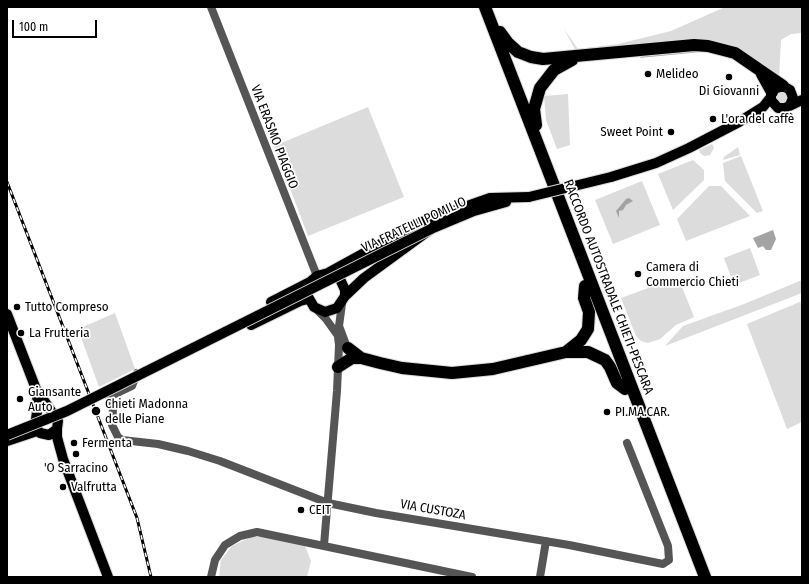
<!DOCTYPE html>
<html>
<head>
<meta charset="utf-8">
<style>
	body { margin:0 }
	#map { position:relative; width:809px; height:584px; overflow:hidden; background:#fff; font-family:"Fira Sans Condensed",sans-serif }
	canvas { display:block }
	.frame { position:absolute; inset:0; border:8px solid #000; pointer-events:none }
	.scale { position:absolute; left:12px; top:20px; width:85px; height:18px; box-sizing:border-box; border:2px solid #000; border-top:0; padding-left:5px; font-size:12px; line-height:14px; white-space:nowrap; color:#000; -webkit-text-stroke:3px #fff; paint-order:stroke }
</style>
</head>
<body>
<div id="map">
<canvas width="809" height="584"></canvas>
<div class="frame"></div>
<div class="scale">100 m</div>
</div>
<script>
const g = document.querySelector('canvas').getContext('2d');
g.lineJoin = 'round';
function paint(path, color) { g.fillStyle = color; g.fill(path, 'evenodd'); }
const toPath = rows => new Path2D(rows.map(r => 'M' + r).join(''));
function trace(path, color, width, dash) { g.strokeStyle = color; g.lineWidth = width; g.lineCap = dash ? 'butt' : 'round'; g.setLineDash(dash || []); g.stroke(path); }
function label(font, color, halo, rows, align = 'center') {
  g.font = font + ' "Fira Sans Condensed",sans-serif'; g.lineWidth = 3.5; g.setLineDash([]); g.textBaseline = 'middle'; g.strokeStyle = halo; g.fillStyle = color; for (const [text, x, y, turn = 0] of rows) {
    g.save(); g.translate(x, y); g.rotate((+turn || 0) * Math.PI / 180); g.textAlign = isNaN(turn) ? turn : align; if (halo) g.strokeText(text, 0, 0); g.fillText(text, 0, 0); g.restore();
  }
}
const green = toPath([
	[725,7,802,7,802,33,791,34,781,40,779,78,733,47,578,55,564,29,578,49,618,44,671,31],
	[780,91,786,92,789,99,785,104,776,102,775,96],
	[568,94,570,145,557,149,546,120,544,96],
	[368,107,404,197,308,236,274,146],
	[712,144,714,148,710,155,704,156,700,153,699,150],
	[738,147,740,155,723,160,724,157],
	[741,156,763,211,757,213,725,181,723,163],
	[693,160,704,170,704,180,673,210,658,174],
	[642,181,660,225,613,244,595,200],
	[709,186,721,186,750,216,686,241,677,219],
	[750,248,760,275,734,285,724,258],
	[678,277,694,317,676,325,660,339,648,343,641,341,636,336,621,298],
	[802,280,802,293,665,346,683,326,744,304],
	[802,301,802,422,787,429,747,324],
	[115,313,135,369,99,387,78,329],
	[251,537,272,537,305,546,311,561,307,577,219,577,221,560,232,546]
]);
const water = toPath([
	[629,198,633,201,626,205,623,210,619,211,619,218,616,211,626,199],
	[773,230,776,239,771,250,766,250,763,246,758,248,753,238]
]);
const stream = toPath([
	[641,57,703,51]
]);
const minor = toPath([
	[211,7,317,276],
	[342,304,339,326,345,342],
	[316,309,326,319,341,340],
	[137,373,132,386,109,397,113,408,112,425,118,437,122,440,158,444,188,451,220,461,328,503,376,513,569,545,663,564,669,560,668,546,627,443],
	[324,545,337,391,339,345,338,337],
	[211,577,215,560,225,545,240,536,257,532,472,577],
	[540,577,546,541]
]);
const major = toPath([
	[790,105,793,98,790,90,783,86,774,89,771,94,771,100,778,108,785,108,802,100],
	[611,177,656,163,689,148,739,122,763,107,771,97],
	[328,273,340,279,345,290,345,296,337,308,325,312,314,307,307,295,310,282,317,276,328,273,419,223,490,198,529,197],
	[345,296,364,278,431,229,474,211,506,202],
	[271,302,310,282],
	[7,314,36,389,38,404,35,427,40,433,49,435,57,429,58,421,36,389],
	[251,325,300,301,308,299],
	[57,429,57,437,63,459,108,577],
	[7,441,37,431]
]);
const highway = toPath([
	[485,7,705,577],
	[500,32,508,43,518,52,531,57,543,59,694,45,708,46,735,53,783,86],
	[762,74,772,92],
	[536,125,534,109,540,88,554,70,572,60],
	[348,348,361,358,380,363,402,368,452,373,493,369,566,352,588,352,605,360,610,367,617,383,625,389],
	[566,352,581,340,588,329,589,312,584,298,585,286],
	[338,367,352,358,361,358]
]);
const rail = toPath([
	[7,182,137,518,151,577]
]);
const majorBridge = toPath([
	[529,197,611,177],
	[7,435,67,411,431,229]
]);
const markers = [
	[648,74,4,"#000"],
	[729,77,4,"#000"],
	[713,119,4,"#000"],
	[671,132,4,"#000"],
	[638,274,4,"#000"],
	[17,307,4,"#000"],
	[21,333,4,"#000"],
	[20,399,4,"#000"],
	[96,411,5,"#000"],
	[607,412,4,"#000"],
	[74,443,4,"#000"],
	[76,454,4,"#000"],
	[63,487,4,"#000"],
	[301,510,4,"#000"]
];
const poiNames = [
	["Melideo",656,74],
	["Di Giovanni",729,91,"center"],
	["L'ora del caffè",721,119],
	["Sweet Point",663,132,"right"],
	["Camera di",646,267],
	["Commercio Chieti",646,282],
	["Tutto Compreso",25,307],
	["La Frutteria",29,333],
	["Giansante",28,392],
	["Auto",28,407],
	["Chieti Madonna",105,404],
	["delle Piane",105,419],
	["PI.MA.CAR.",615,412],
	["Fermenta",82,443],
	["'O Sarracino",76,468,"center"],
	["Valfrutta",71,487],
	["CEIT",309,510]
];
const streetNames = [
	["VIA ERASMO PIAGGIO",274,137,69],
	["VIA FRATELLI POMILIO",414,225,-25],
	["RACCORDO AUTOSTRADALE CHIETI-PESCARA",608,287,69],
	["VIA CUSTOZA",433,510,10]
];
paint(green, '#dcdcdc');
paint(water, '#a3a3a3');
trace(stream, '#a3a3a3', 1.5);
trace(major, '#dbdbdb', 12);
trace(highway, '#dbdbdb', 14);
trace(minor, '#555', 8);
trace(major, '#000', 10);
trace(highway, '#000', 12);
trace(rail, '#000', 3);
trace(rail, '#fff', 1.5, [4.5]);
trace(majorBridge, '#dbdbdb', 12, []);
trace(majorBridge, '#000', 10);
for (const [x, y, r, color] of markers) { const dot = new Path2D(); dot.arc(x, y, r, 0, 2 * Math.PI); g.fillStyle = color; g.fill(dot); trace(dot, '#fff', 1.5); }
label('13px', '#000', '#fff', poiNames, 'left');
label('13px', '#000', '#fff', streetNames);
</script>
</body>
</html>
